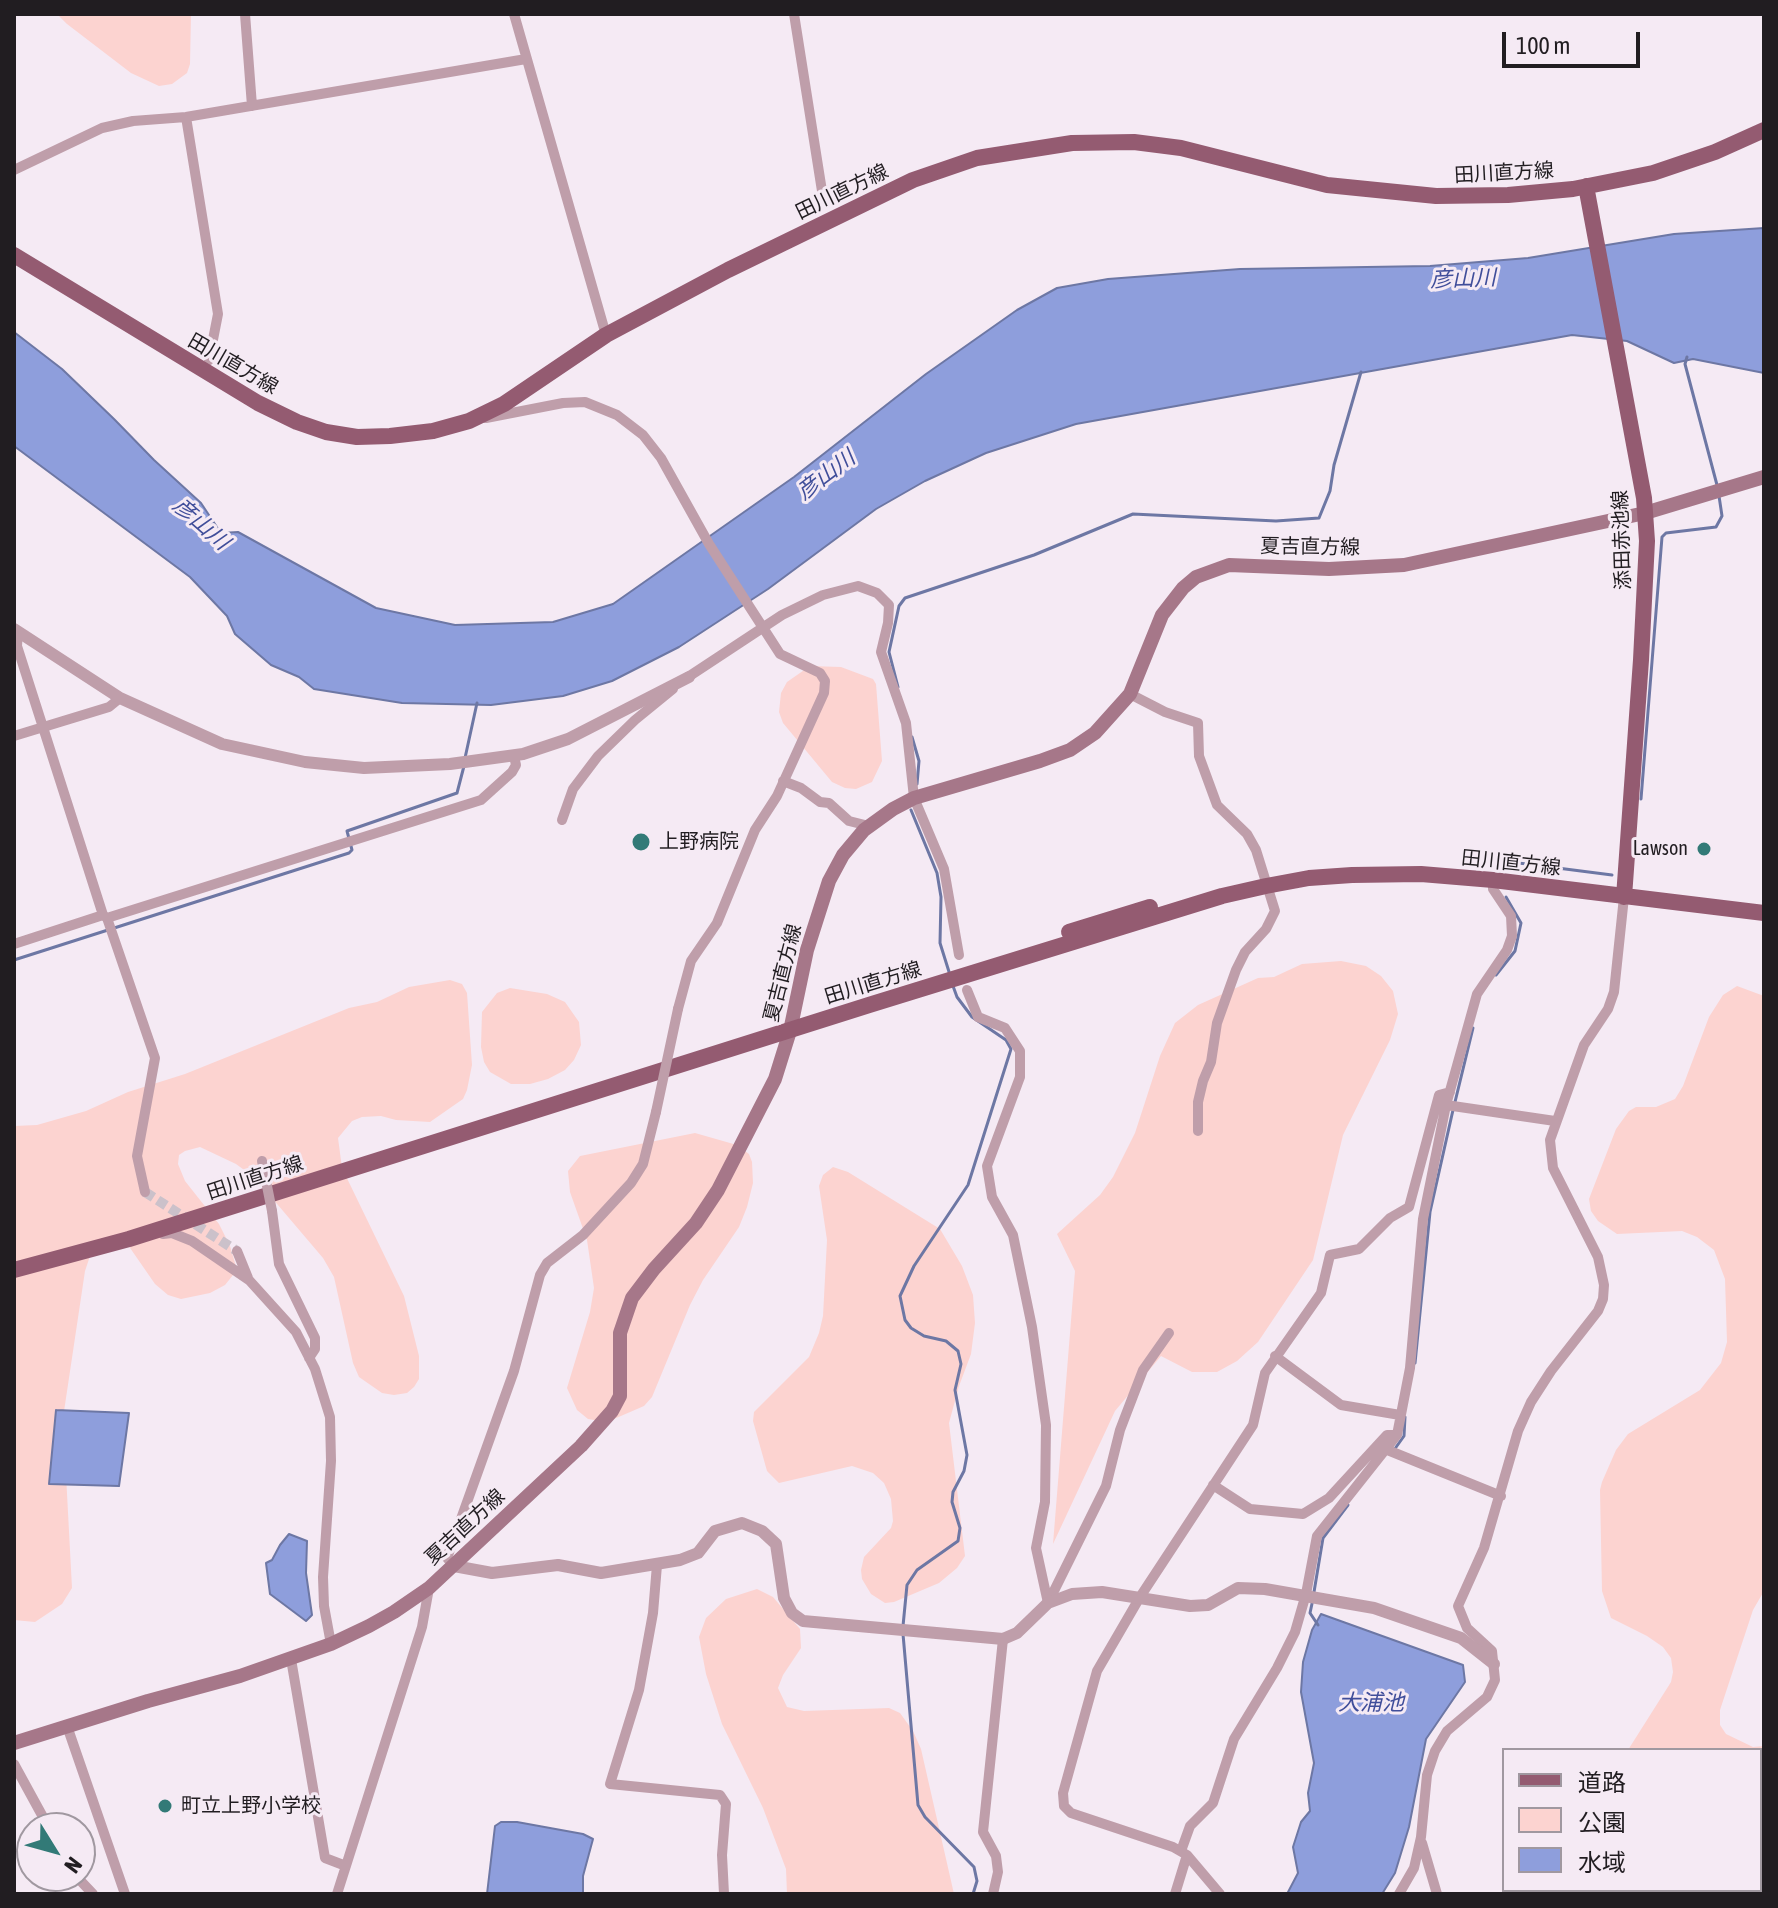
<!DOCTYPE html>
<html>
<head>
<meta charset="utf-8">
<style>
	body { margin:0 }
	#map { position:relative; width:1778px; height:1908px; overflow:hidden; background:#f5eaf4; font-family:"Asap Condensed","Noto Sans JP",sans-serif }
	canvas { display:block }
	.frame { position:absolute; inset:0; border:16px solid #211d21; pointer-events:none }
	.legend { position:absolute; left:1502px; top:1748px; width:260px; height:144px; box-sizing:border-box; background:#f5eaf4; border:2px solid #a098a0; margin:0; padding:10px 14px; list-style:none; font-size:24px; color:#211d21 }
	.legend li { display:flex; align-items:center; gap:16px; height:40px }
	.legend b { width:40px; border:2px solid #a098a0 }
	.north { position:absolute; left:16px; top:1812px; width:80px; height:80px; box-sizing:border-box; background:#f5eaf4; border:2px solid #a098a0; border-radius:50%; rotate:127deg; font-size:22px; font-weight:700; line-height:32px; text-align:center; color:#211d21 }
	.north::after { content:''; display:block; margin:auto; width:28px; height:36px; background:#327a77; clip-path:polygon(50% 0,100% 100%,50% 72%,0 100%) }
	.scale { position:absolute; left:1502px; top:32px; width:138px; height:36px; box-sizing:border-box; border:4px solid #211d21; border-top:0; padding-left:10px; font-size:24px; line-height:28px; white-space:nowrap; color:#211d21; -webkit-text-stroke:6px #f5eaf4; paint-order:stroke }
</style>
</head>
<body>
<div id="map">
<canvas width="1778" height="1908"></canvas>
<div class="frame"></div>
<ul class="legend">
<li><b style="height:10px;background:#945b71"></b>道路</li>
<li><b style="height:22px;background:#fcd3d0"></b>公園</li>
<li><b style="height:22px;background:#8e9edc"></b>水域</li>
</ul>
<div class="north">N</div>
<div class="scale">100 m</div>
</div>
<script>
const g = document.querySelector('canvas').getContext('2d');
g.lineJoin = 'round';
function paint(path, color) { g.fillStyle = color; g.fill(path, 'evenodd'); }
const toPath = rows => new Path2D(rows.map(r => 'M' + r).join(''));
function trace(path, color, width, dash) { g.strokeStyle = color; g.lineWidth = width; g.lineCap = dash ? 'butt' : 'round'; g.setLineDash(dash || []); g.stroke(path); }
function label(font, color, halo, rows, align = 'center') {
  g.font = font + ' "Asap Condensed","Noto Sans JP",sans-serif'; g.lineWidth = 6; g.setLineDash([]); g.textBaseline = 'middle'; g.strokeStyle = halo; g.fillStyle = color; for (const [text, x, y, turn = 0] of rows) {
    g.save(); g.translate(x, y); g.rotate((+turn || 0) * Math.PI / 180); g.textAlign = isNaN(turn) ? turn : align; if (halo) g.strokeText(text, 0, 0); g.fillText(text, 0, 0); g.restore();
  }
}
const green = toPath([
	[57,14,191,14,190,64,187,73,172,84,159,86,131,73,67,24],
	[810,666,841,667,873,679,876,684,882,761,872,782,856,789,845,788,832,782,783,723,779,712,781,693,787,682],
	[1341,961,1366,966,1381,976,1393,991,1398,1014,1390,1040,1343,1135,1313,1260,1258,1342,1237,1361,1217,1372,1192,1372,1161,1356,1115,1411,1053,1544,1075,1271,1057,1234,1100,1195,1113,1177,1135,1133,1160,1056,1175,1023,1198,1005,1258,978,1274,977,1302,964],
	[450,980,462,984,467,993,472,1065,467,1090,463,1099,430,1122,396,1120,381,1116,362,1117,352,1121,338,1138,342,1168,404,1296,419,1356,419,1379,414,1387,407,1393,394,1395,382,1393,359,1377,353,1363,334,1277,323,1258,255,1178,236,1164,200,1147,185,1151,179,1155,178,1164,185,1181,219,1224,230,1246,237,1270,225,1285,210,1293,181,1299,168,1295,155,1284,128,1245,90,1256,85,1271,63,1418,72,1588,62,1604,35,1622,14,1620,14,1126,37,1125,86,1111,128,1092,185,1074,349,1008,377,1002,409,987],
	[1737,986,1764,996,1764,1591,1753,1610,1720,1710,1720,1725,1726,1734,1753,1747,1764,1746,1764,1894,1732,1894,1726,1890,1760,1890,1760,1750,1628,1750,1671,1682,1673,1672,1671,1658,1663,1647,1647,1636,1611,1618,1602,1591,1600,1490,1602,1482,1616,1450,1628,1434,1700,1390,1721,1363,1727,1342,1725,1279,1714,1250,1697,1237,1682,1231,1617,1234,1598,1221,1591,1211,1589,1199,1616,1129,1629,1111,1636,1107,1656,1107,1675,1099,1683,1086,1709,1017,1723,995],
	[510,988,547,994,565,1002,579,1022,581,1045,574,1060,565,1070,548,1079,530,1084,511,1084,490,1072,484,1062,481,1047,482,1012,497,993],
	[695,1133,737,1145,749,1154,752,1162,753,1183,747,1207,739,1227,703,1280,690,1305,652,1397,644,1406,607,1422,588,1419,577,1410,567,1388,590,1312,594,1288,587,1240,570,1192,568,1171,580,1156],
	[833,1167,848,1172,940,1229,962,1266,973,1295,975,1323,971,1354,959,1386,949,1423,965,1556,957,1568,939,1583,894,1602,885,1603,871,1594,862,1579,861,1570,864,1557,891,1528,893,1521,891,1499,884,1483,873,1473,852,1466,779,1483,767,1471,753,1421,754,1412,809,1357,819,1333,823,1316,827,1240,819,1186,823,1175],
	[757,1589,773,1597,800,1629,801,1648,783,1675,778,1688,787,1707,804,1711,889,1708,900,1713,913,1731,921,1749,954,1894,787,1894,786,1869,763,1808,722,1724,706,1674,699,1637,706,1618,726,1599]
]);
const water = toPath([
	[1764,228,1764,373,1693,359,1674,363,1627,341,1572,335,1076,424,986,453,925,481,876,509,768,589,679,647,612,681,563,696,491,705,402,703,314,689,299,677,271,665,235,634,227,616,190,577,14,446,14,332,62,369,114,419,154,460,201,503,221,533,238,532,376,608,455,625,553,622,613,604,794,477,926,374,1017,310,1057,288,1108,279,1240,269,1430,266,1528,258,1674,234,1764,228],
	[56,1410,129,1413,119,1486,49,1484,56,1410],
	[289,1534,307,1541,306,1573,312,1615,306,1621,270,1594,266,1563,272,1560,280,1545,289,1534],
	[1321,1614,1463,1665,1465,1682,1426,1739,1409,1827,1395,1873,1382,1894,1287,1894,1298,1873,1293,1847,1301,1822,1310,1811,1308,1793,1314,1763,1301,1692,1303,1662,1312,1630,1321,1614],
	[501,1822,517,1822,583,1834,593,1839,583,1876,583,1894,487,1894,495,1826,501,1822]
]);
const stream = toPath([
	[1687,357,1685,364,1717,485],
	[898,687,889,652,899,606,905,598,1034,555,1133,514,1276,521,1319,518,1330,491,1334,465,1361,372],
	[912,737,919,761,917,784],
	[465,758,477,703],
	[1641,799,1662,537,1666,533,1716,527,1722,516,1719,496],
	[911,810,937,873,941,897,940,943,950,975],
	[1503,861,1612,875],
	[14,960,349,853,352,850,347,831,457,793,464,766],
	[1496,975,1515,951,1521,923,1506,897],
	[1455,1102,1473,1028],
	[1415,1363,1430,1212,1453,1110],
	[1394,1450,1404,1436,1405,1417],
	[1314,1592,1323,1538,1348,1505],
	[1313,1599,1310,1613,1318,1625],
	[903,1626,907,1585,917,1570,958,1541,960,1528,952,1502,953,1492,964,1471,967,1455,955,1390,961,1364,958,1351,946,1341,924,1336,911,1328,905,1320,900,1296,914,1266,968,1185,1011,1049,1006,1040,972,1017,957,997,953,986],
	[903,1634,918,1805,925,1817,974,1867,977,1881,973,1894]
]);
const minorTunnel = toPath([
	[145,1192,237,1251]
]);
const minor = toPath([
	[245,14,252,106],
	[514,14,606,335],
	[794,14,822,191],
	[186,117,218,314,209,360],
	[14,170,102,128,133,121,186,117,526,59],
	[486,418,563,403,585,402,617,415,643,435,661,458,709,544,780,654,820,673,825,681,824,693,777,796,755,830,717,923,691,961,678,1009],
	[18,632,17,646,103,915,107,918,155,1058,137,1156,145,1192],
	[685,679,782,615,823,595,858,586,877,593,889,605,888,623,881,652,906,723,914,798,944,869,959,955],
	[1130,694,1165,712,1198,723,1199,756,1217,805,1247,834,1256,850,1275,911,1266,929,1245,952,1236,970,1217,1023,1211,1062,1203,1081,1198,1102,1198,1131],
	[14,736,109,707,120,698],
	[783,781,801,788,820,802,829,803,849,821,869,826],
	[562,820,573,789,598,756,635,720,673,689],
	[107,918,481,800,512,772,516,765,514,756],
	[14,944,103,915],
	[967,990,978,1017,1005,1028,1020,1051,1020,1077,987,1166,992,1197,1013,1235,1032,1327,1046,1425,1045,1502,1036,1548,1048,1603],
	[1446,1105,1555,1121],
	[272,1211,279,1264,315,1338,315,1349,309,1358],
	[163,1234,172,1233,192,1241,249,1280,296,1332,315,1369,330,1417,331,1461,323,1577,324,1606,331,1644],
	[237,1251,248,1278],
	[1275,1356,1341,1405,1400,1415],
	[1385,1449,1501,1496],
	[1213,1485,1250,1509,1303,1514,1329,1498,1387,1435,1397,1435],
	[657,1565,653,1613,639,1690,610,1784,720,1795,726,1804,722,1855,724,1894],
	[454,1566,447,1558,514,1371,540,1275,547,1263,583,1235,631,1183,643,1164,656,1112],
	[1048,1603,1106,1486,1120,1430,1143,1370,1169,1333],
	[291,1659,325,1858,346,1866],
	[67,1726,125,1894],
	[14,1764,49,1828],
	[1422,1843,1437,1894],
	[1181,1851,1190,1826,1213,1803,1234,1739,1277,1668,1295,1632,1306,1594,1317,1536,1397,1435,1410,1368,1423,1219,1446,1105,1477,994,1507,950,1512,936,1511,916,1493,889,1493,880],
	[76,1876,93,1894],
	[337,1894,422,1627,429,1588],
	[993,1894,998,1872,996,1856,983,1832,1003,1639],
	[1175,1894,1187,1855],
	[1220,1894,1187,1855,1173,1847,1071,1813,1064,1806,1063,1793,1097,1671,1140,1597,1253,1425,1265,1373,1321,1293,1330,1255,1359,1249,1390,1218,1409,1207,1439,1095,1450,1092],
	[1399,1894,1414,1868,1421,1837,1427,1775,1435,1751,1447,1731,1487,1697,1495,1680,1492,1651,1467,1628,1458,1606,1484,1548,1518,1431,1531,1402,1551,1371,1598,1311,1603,1299,1604,1285,1598,1257,1553,1168,1550,1140,1584,1045,1608,1009,1614,992,1624,897]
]);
const tertiary = toPath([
	[14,629,120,698,222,744,305,762,364,768,450,764,523,754,568,739,689,677],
	[454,1566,492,1573,558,1565,601,1573,680,1560,698,1553,715,1531,742,1523,762,1531,776,1544,784,1598,792,1613,803,1621,1003,1639,1017,1633,1048,1603,1072,1594,1102,1592,1190,1606,1208,1605,1238,1588,1265,1589,1374,1608,1461,1638,1494,1664]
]);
const secondary = toPath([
	[14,1743,148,1701,240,1676,331,1644,369,1626,394,1612,429,1588,581,1446,612,1411,620,1396,620,1333,632,1298,654,1269,696,1223,718,1190,775,1079,790,1031,807,950,829,881,843,855,864,830,893,809,914,798,1040,761,1070,750,1095,733,1130,694,1162,615,1183,588,1196,577,1229,565,1329,569,1404,565,1645,513,1764,477]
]);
const primary = toPath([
	[1586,186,1644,498,1647,541,1641,660,1624,897],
	[14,255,258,403,297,422,326,432,357,437,390,436,433,431,469,421,504,404,606,335,728,270,913,180,977,158,1072,143,1134,142,1181,148,1327,185,1436,196,1508,195,1573,189,1653,173,1715,152,1764,130],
	[1069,932,1150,907],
	[14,1270,129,1239,869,1005,1222,896,1266,886,1309,878,1352,875,1421,874,1493,880,1764,913]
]);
const minorBridge = toPath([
	[656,1112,678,1009],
	[262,1161,272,1211]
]);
const markers = [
	[641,842,10,"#327a77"],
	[1704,849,8,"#327a77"],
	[165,1806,8,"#327a77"]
];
const streetNames = [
	["田川直方線",1504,173,-3],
	["田川直方線",842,192,-26],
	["田川直方線",233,364,30],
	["添田赤池線",1622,540,-92],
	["夏吉直方線",1310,547,1],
	["田川直方線",1511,863,6],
	["夏吉直方線",783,973,-76],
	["田川直方線",873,983,-17],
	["田川直方線",255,1178,-18],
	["夏吉直方線",465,1527,-43]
];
const poiNames = [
	["上野病院",659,842],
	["Lawson",1688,849,"right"],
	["町立上野小学校",181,1806]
];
const waterNames = [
	["彦山川",1463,279,-2],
	["彦山川",826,475,-37],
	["彦山川",201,524,41],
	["大浦池",1371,1703]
];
paint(green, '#fcd3d0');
paint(water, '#8e9edc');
trace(water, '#6d77a4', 2);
trace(stream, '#6d77a4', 3);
trace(minorTunnel, '#cbc1ca', 10, [10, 5]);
trace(minor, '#bf9eaa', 10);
trace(tertiary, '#bf9eaa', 12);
trace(secondary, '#a67789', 14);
trace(primary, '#945b71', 16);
trace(minorBridge, '#bf9eaa', 10);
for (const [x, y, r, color] of markers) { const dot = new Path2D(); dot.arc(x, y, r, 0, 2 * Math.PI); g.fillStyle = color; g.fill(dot); trace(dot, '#f5eaf4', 3); }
label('20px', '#211d21', '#f5eaf4', streetNames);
label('20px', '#211d21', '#f5eaf4', poiNames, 'left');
label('italic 22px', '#404e9a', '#f5eaf4', waterNames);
</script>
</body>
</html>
